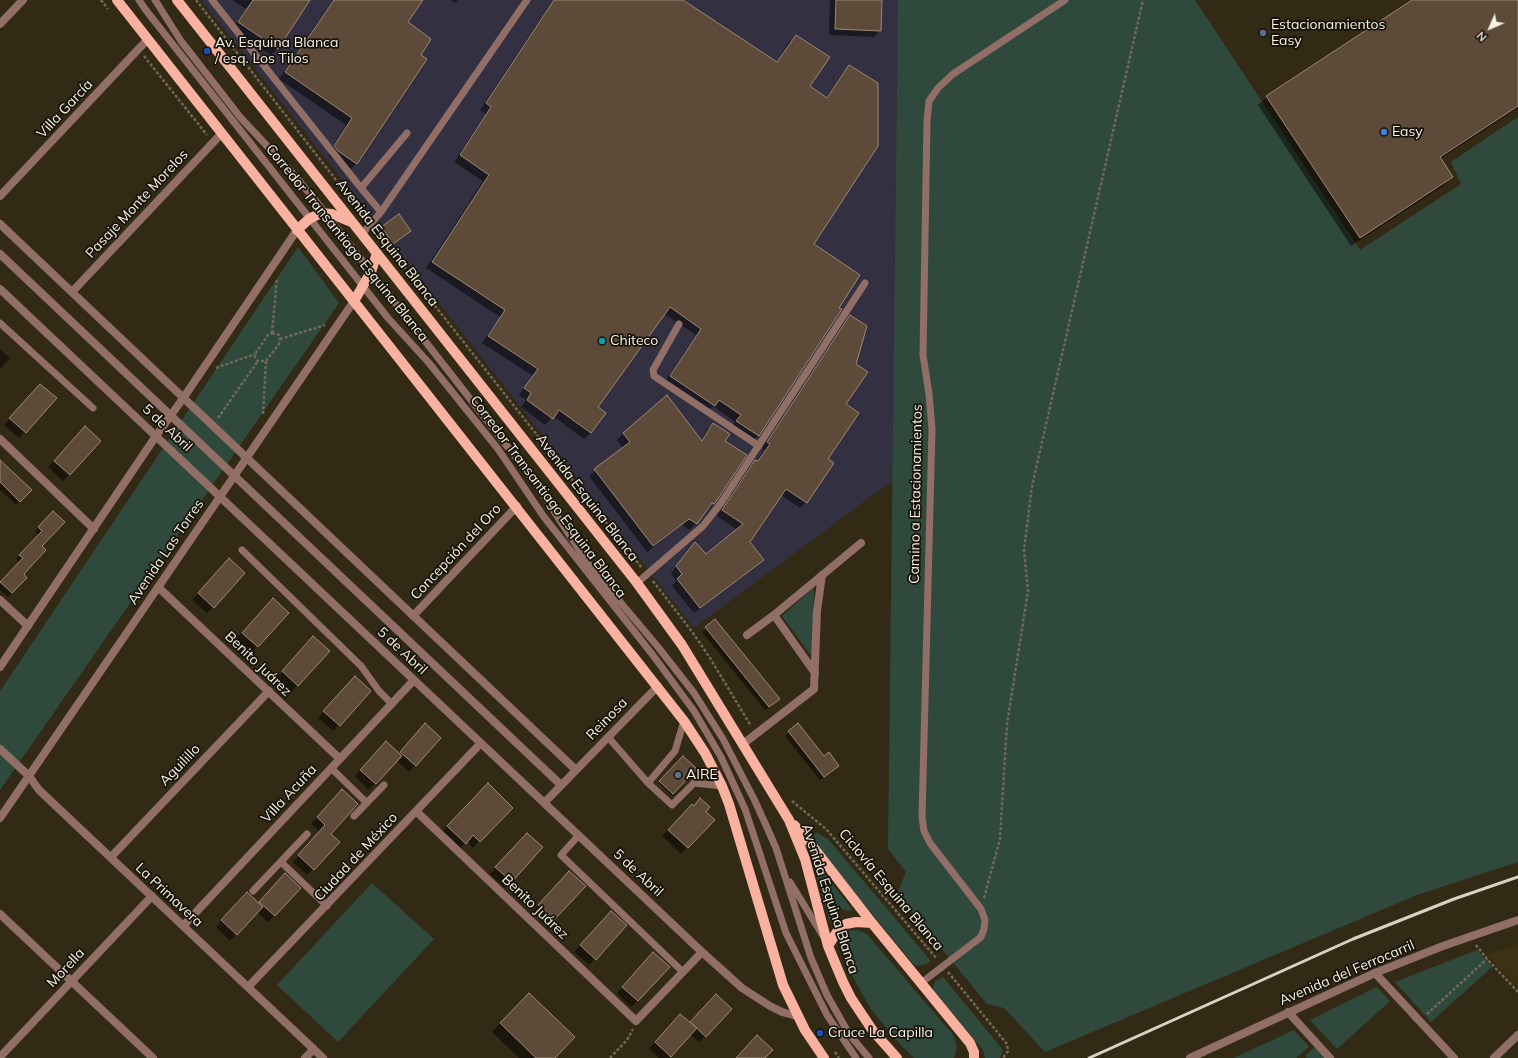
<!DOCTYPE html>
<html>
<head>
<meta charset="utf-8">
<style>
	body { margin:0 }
	#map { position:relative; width:1518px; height:1058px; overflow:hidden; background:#332a15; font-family:Mulish,sans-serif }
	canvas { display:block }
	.north { position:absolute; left:1470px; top:8px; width:40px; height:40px; -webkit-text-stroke:3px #17130a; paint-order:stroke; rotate:225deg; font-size:11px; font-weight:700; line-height:16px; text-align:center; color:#f7f2e4 }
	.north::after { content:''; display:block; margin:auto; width:14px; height:18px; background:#f7f2e4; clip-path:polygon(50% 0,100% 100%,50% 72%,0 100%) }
</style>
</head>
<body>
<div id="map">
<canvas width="1518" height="1058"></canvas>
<div class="north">N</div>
</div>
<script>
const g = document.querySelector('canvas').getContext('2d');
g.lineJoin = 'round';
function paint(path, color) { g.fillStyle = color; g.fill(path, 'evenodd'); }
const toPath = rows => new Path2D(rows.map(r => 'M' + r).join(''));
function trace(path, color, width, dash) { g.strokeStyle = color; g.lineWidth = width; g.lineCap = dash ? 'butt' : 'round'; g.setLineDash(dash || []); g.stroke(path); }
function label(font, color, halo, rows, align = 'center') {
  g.font = font + ' Mulish,sans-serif'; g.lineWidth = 3.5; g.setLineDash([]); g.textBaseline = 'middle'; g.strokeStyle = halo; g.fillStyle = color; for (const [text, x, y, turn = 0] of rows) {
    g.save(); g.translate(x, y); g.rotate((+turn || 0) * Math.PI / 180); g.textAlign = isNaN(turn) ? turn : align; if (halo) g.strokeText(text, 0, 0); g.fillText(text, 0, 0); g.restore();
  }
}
const built = toPath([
	[1518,944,1518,987,1487,955]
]);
const industrial = toPath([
	[201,0,898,0,893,480,694,628]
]);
const green = toPath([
	[898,0,1195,0,1360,250,1461,184,1451,162,1518,117,1518,862,1417,895,1045,1052,1004,1008,987,1004,897,894,906,872,888,849],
	[298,247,339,303,0,790,0,691],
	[814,587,812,657,782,616],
	[816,832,828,839,931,961,927,964,915,966,811,840],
	[819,866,853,911,841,909,834,914,830,922,814,868],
	[372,883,434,939,338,1042,277,985],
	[858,930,867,934,954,1036,957,1048,954,1058,914,1058,899,1043,871,1009,851,973,842,947,842,935,849,931],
	[1477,950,1492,967,1431,1022,1395,982],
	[943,977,1003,1050,1000,1058,985,1058,983,1050,933,990,935,981],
	[1377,987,1390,1001,1337,1049,1310,1020],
	[1294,1030,1309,1047,1296,1058,1234,1058],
	[1316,1046,1327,1058,1307,1058,1305,1056]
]);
const shadow = toPath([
	[232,0,309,0,278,48,271,55,232,29,246,9],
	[333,0,422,0,406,23,357,163,350,170,331,158,328,153,346,125,279,79],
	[450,0,458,0,455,3],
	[553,0,681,0,776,63,789,42,796,36,809,87,826,98,843,73,849,67,812,244,837,308,840,310,758,436,751,442,731,428,735,422,713,406,707,412,664,383,696,335,664,314,596,407,591,433,584,439,553,416,545,425,521,407,526,400,519,395,533,376,482,343,500,317,426,268,483,181,454,162,486,114,480,110],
	[830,0,881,0,880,30,874,37,829,35],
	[1414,0,1518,0,1518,108,1440,159,1452,177,1443,186,1351,246,1258,105,1267,97],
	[399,216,405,235,388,247,377,232],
	[850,316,844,405,806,502,800,508,781,495,749,542,763,560,757,566,694,613,672,586,676,581,671,573,689,550,706,555,737,530,717,516,749,467,755,461,756,462,764,450,762,448,844,323],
	[0,349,10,358,0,369],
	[34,391,55,398,19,438,4,425],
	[713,424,724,441,716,500,690,530,682,525,647,552,589,476,623,448,617,440,624,433,701,441,707,430],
	[79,434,100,441,63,481,48,467],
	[0,462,30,490,16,505,0,490],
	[53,512,41,546,22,574,26,578,8,597,0,590,0,584,20,563,16,559,39,536,35,532],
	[223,566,213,607,207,613,192,600],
	[267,606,288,613,251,653,236,639],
	[715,621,774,703,765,710,702,632],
	[307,644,298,685,291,691,277,678],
	[348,684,339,725,333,731,318,718],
	[798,724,834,769,820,780,785,736],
	[419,731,440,738,409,772,396,760,369,790,355,776,379,749,398,754],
	[683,758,696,770,671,795,659,783],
	[488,785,512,808,473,848,467,841,459,849,441,833],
	[336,797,330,834,313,869,307,875,293,862,320,832,311,824],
	[686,812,704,812,713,820,681,854,662,836],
	[521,840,542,848,505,888,490,874],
	[563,878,554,920,547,926,532,912],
	[279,881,300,888,268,922,257,912,230,941,216,927,241,900,258,904],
	[605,918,595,959,589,965,574,952],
	[647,960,638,1001,631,1007,617,993],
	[520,1002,553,1058,519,1058,492,1032],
	[710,1002,706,1036,699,1042,690,1034,668,1058,659,1058,649,1049,674,1021,690,1024]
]);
const building = toPath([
	[253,0,310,0,278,49,238,22,253,0],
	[334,0,423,0,408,22,431,39,421,55,427,59,357,164,338,151,334,146,352,118,285,72,334,0],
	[554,0,683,0,777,62,796,35,830,57,810,86,827,98,849,65,878,83,878,146,814,244,860,275,839,308,842,309,759,436,736,421,741,415,719,400,715,406,670,376,701,329,670,307,598,407,606,413,591,433,559,410,553,419,527,400,531,393,524,388,538,369,488,336,505,310,432,262,489,175,460,155,491,107,486,103,554,0],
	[836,0,882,0,881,31,835,29,836,0],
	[1412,0,1518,0,1518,106,1440,157,1453,177,1360,238,1266,96,1412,0],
	[399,214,411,231,393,244,381,227,399,214],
	[850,315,867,326,856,364,868,372,846,404,859,413,828,459,834,463,807,503,786,489,750,542,764,560,700,608,677,579,682,574,676,566,695,542,706,554,743,524,722,510,755,460,758,461,770,444,767,442,850,315],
	[40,384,57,398,26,433,9,418,40,384],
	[667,395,702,441,713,423,730,434,725,441,747,455,717,500,714,504,712,503,697,524,689,519,653,546,594,469,630,442,623,433,667,395],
	[85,426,101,441,70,475,54,461,85,426],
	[0,460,32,490,20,502,0,482,0,460],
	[53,511,65,522,42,546,46,550,24,574,27,578,12,593,0,582,23,558,19,555,42,531,38,527,53,511],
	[229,558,245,573,214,608,198,593,229,558],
	[273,598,289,613,258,647,242,633,273,598],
	[715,619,780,699,769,707,705,627,715,619],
	[313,636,330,651,298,686,282,671,313,636],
	[355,676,371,691,340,726,323,711,355,676],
	[425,723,441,738,416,766,400,752,425,723],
	[798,723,824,756,829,752,839,766,824,777,788,731,798,723],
	[386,741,402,756,376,784,360,770,386,741],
	[683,756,697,769,673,794,659,781,683,756],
	[488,783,513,808,480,842,473,835,466,844,447,826,488,783],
	[342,789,358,804,331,834,340,842,314,870,298,855,325,825,317,817,342,789],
	[700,798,710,807,706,812,715,820,688,848,668,830,692,804,694,806,700,798],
	[527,833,543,847,512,882,495,867,527,833],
	[569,871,586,886,554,920,538,905,569,871],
	[285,873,301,888,275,916,259,902,285,873],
	[247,892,263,907,237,935,221,920,247,892],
	[611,911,627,925,596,960,580,945,611,911],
	[653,952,670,967,638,1001,622,987,653,952],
	[529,993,575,1037,555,1058,536,1058,500,1023,529,993],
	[716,994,732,1009,706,1037,690,1022,716,994],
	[680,1014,697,1028,671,1057,655,1042,680,1014],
	[757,1035,773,1050,765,1058,736,1058,757,1035]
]);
const path = toPath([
	[101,0,108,9],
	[196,0,364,216],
	[144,56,207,135],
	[376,231,642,568],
	[272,333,279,335,280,339,279,344,266,361,258,361,255,358,255,354,268,335,272,333],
	[272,333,277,278],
	[280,339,325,325],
	[216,368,255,354],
	[263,414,266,361],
	[218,418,258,361],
	[653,581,693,633,710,658,751,726],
	[792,801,826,829,937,959],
	[984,898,1000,839,1007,724,1028,591,1024,550,1032,486,1143,0],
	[1476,945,1487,959,1518,992],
	[948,972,1007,1044,1008,1051,1003,1058],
	[1427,1014,1487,959],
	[835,1052,839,1058],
	[610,1058,627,1040,633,1029]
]);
const service = toPath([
	[139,0,145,9,388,318,429,363,498,449,544,517,652,654,694,711,721,757,745,809,786,933,827,1015,856,1058],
	[155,0,181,41,240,117,294,175,315,200,535,482,589,565,658,647,694,693,723,739,754,799,765,823,776,848,811,958,827,995,849,1034,869,1058],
	[212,0,361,188,381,212],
	[361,188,407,133],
	[362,234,381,212,527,0],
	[0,323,93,408],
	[679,324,653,370,654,376,759,446],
	[242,550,361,666,379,691,392,704],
	[637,583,703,526,721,503,865,283],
	[608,737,648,783,675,751,684,721],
	[331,768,367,803],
	[648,783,672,805,694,783,722,786],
	[354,816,384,785],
	[579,835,561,855,683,972],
	[281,862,327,906],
	[790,882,823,936],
	[253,891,307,834],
	[921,983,981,937,984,929,985,920,981,909,930,843,924,831,922,817,932,429,929,394,923,355,927,122,929,101,938,88,953,74,1065,0]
]);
const pedestrian = toPath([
	[0,254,561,785]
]);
const minor = toPath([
	[0,24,23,0],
	[0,196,148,39],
	[0,224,576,770],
	[0,289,702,952,742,988,770,1006,782,1012,797,1016],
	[72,292,222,133],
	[0,439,94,529],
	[158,587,340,759],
	[0,600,28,626],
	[774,615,815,673],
	[413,616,517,506],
	[747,635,774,615,861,543],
	[743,744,814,689,817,611,822,575],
	[29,776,39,790,323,1058],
	[544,803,658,686],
	[417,812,636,1021,702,952],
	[111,857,269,691],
	[0,914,153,1058],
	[183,926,414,680],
	[1375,973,1454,1058],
	[248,987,481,743],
	[1288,1012,1330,1058],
	[0,1057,152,896],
	[305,1058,314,1049],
	[1494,1058,1518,1035]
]);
const tertiary = toPath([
	[0,667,156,436,184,397,297,230],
	[0,749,29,776],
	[0,818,354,301],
	[1190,1058,1375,973,1443,946,1518,920]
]);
const primary = toPath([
	[117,0,684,721,705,753,722,786,729,804,783,985,805,1030,824,1058],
	[177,0,637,583,682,645,789,820,805,859,828,946,843,982,851,998,873,1031,897,1058],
	[297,230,309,219,321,213,332,214,351,222],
	[354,301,371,272,377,253],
	[794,825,806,838,872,923,970,1043,974,1052,974,1058],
	[828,946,837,932,846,924,856,922,872,923]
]);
const rail = toPath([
	[1089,1058,1353,939,1454,899,1518,877]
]);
const markers = [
	[1263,33,4,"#5c6f8a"],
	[207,51,4,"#1a4fb4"],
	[1384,132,4,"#3f7fe0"],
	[602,341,4,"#0f9aa8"],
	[678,775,4,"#5c6f8a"],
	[820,1033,4,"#1a4fb4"]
];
const poiNames = [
	["Estacionamientos",1271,25],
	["Easy",1271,41],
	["Av. Esquina Blanca",215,43],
	["/ esq. Los Tilos",215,59],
	["Easy",1392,132],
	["Chiteco",610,341],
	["AIRE",686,775],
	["Cruce La Capilla",828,1033]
];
const streetNames = [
	["Villa García",65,109,-47],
	["Pasaje Monte Morelos",137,204,-47],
	["Corredor Transantiago Esquina Blanca",347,243,51],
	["Avenida Esquina Blanca",387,243,52],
	["5 de Abril",167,428,43],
	["Camino a Estacionamientos",916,494,-89],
	["Corredor Transantiago Esquina Blanca",548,497,53],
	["Avenida Esquina Blanca",587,498,52],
	["Avenida Las Torres",166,552,-56],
	["Concepción del Oro",456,552,-47],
	["5 de Abril",402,651,43],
	["Benito Juárez",258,664,44],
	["Reinosa",607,719,-46],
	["Aguilillo",180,765,-46],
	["Villa Acuña",289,794,-47],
	["Ciudad de México",356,857,-47],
	["5 de Abril",638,873,43],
	["Ciclovía Esquina Blanca",891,890,50],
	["La Primavera",169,895,43],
	["Avenida Esquina Blanca",830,899,72],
	["Benito Juárez",535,907,44],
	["Morella",66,968,-47],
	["Avenida del Ferrocarril",1347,973,-23]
];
paint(built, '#3d3114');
paint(industrial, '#333041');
paint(green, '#30493d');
paint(shadow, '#0007');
paint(building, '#5d4a39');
trace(building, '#9d8875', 1);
trace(path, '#716956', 2.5, [3, 2]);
trace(service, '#926f66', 7);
trace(pedestrian, '#926f66', 8);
trace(minor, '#926f66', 8);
trace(tertiary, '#926f66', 8);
trace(primary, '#fab2a0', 10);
trace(rail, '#d7d2c3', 3);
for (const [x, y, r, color] of markers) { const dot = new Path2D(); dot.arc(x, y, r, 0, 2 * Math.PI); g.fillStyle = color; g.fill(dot); trace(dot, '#17130a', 1.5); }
label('14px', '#f7f2e4', '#17130a', poiNames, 'left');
label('14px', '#f7f2e4', '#17130a', streetNames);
</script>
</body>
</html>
